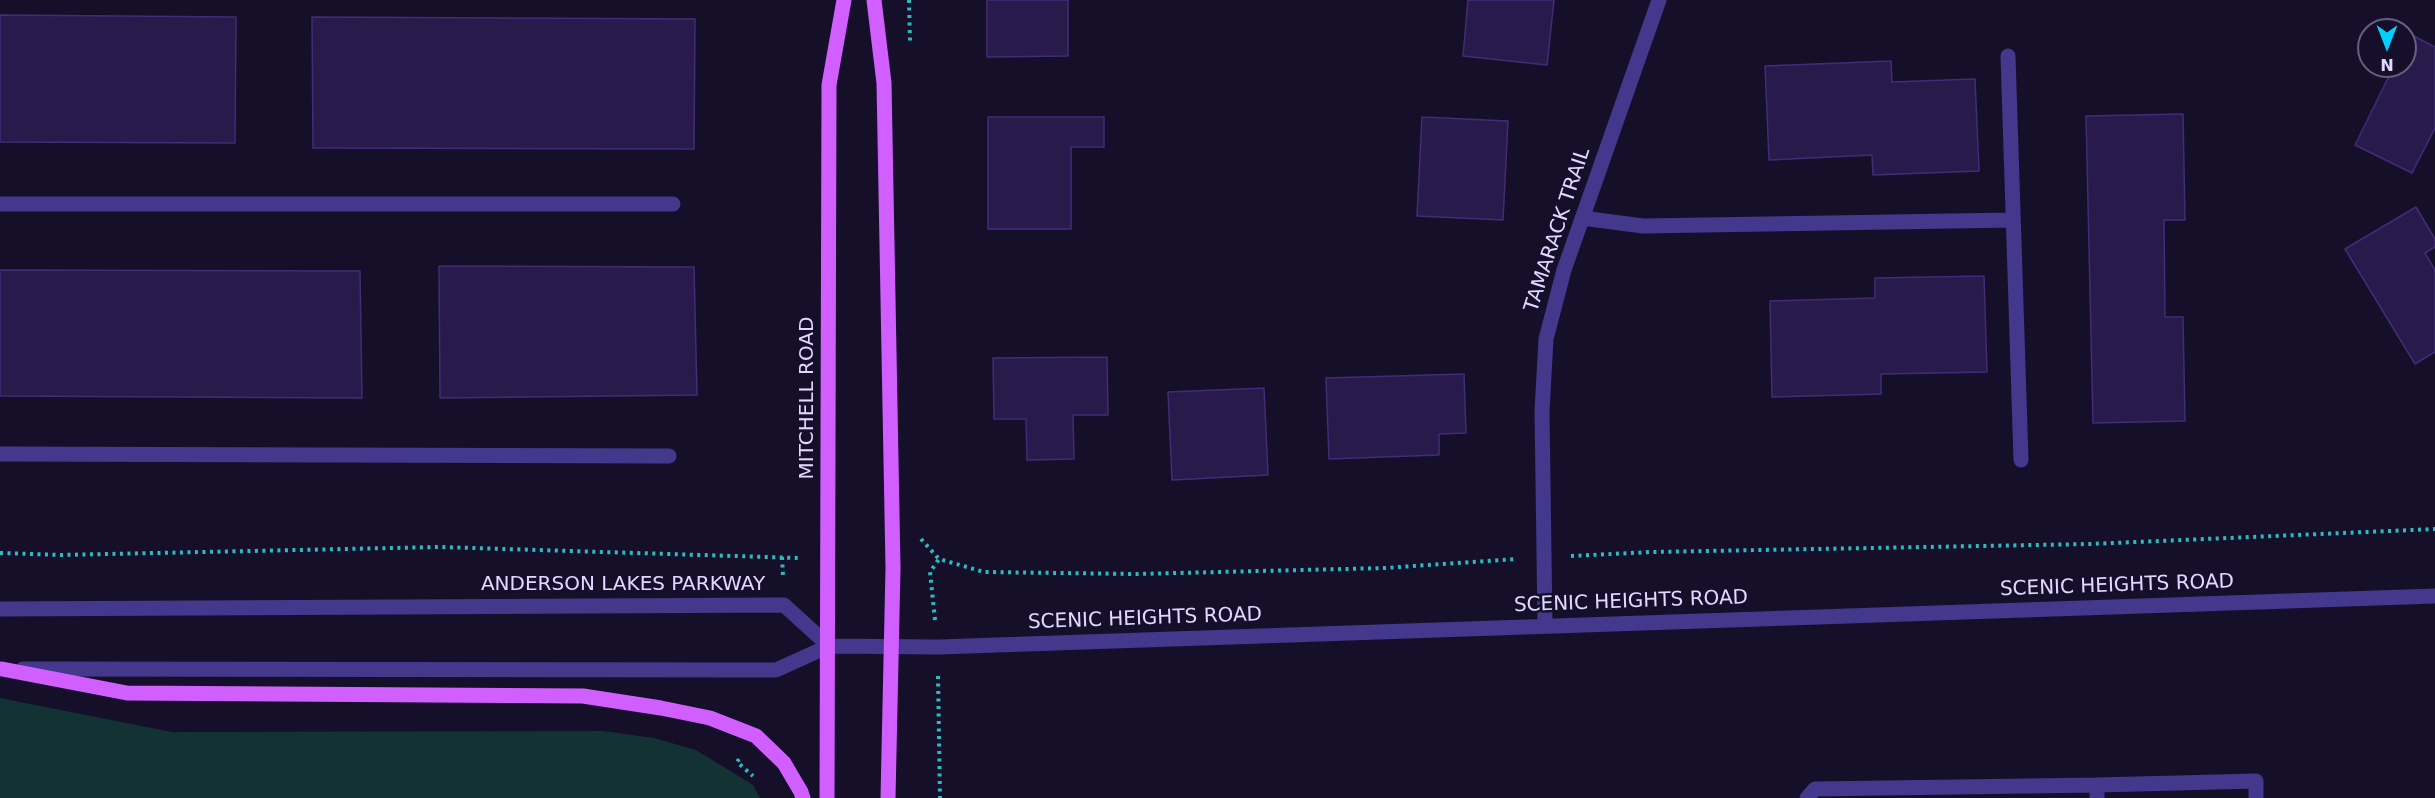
<!DOCTYPE html>
<html>
<head>
<meta charset="utf-8">
<style>
	body { margin:0 }
	#map { position:relative; width:2435px; height:798px; overflow:hidden; background:#160f2a; font-family:"DejaVu Sans",sans-serif }
	canvas { display:block }
	.north { position:absolute; left:2357px; top:18px; width:60px; height:60px; box-sizing:border-box; background:#160f2a; border:2px solid #675f7f; border-radius:50%; rotate:180deg; font-size:16px; font-weight:700; line-height:24px; text-align:center; color:#e0d8ff }
	.north::after { content:''; display:block; margin:auto; width:21px; height:27px; background:#04d0ff; clip-path:polygon(50% 0,100% 100%,50% 72%,0 100%) }
</style>
</head>
<body>
<div id="map">
<canvas width="2435" height="798"></canvas>
<div class="north">N</div>
</div>
<script>
const g = document.querySelector('canvas').getContext('2d');
g.lineJoin = 'round';
function paint(path, color) { g.fillStyle = color; g.fill(path, 'evenodd'); }
const toPath = rows => new Path2D(rows.map(r => 'M' + r).join(''));
function trace(path, color, width, dash) { g.strokeStyle = color; g.lineWidth = width; g.lineCap = dash ? 'butt' : 'round'; g.setLineDash(dash || []); g.stroke(path); }
function label(font, color, halo, rows, align = 'center') {
  g.font = font + ' "DejaVu Sans",sans-serif'; g.lineWidth = 5; g.setLineDash([]); g.textBaseline = 'middle'; g.strokeStyle = halo; g.fillStyle = color; for (const [text, x, y, turn = 0] of rows) {
    g.save(); g.translate(x, y); g.rotate((+turn || 0) * Math.PI / 180); g.textAlign = isNaN(turn) ? turn : align; if (halo) g.strokeText(text, 0, 0); g.fillText(text, 0, 0); g.restore();
  }
}
const green = toPath([
	[0,698,172,732,603,731,654,738,696,750,753,785,760,798,0,798]
]);
const building = toPath([
	[987,0,1068,0,1068,56,987,57,987,0],
	[1468,0,1554,0,1547,65,1463,56,1468,0],
	[0,15,236,17,235,143,0,142,0,15],
	[312,17,695,19,694,149,313,148,312,17],
	[2410,34,2435,47,2435,128,2412,173,2355,145,2394,66,2405,66,2405,44,2410,34],
	[1891,61,1892,82,1975,79,1979,171,1873,175,1872,155,1769,160,1765,66,1891,61],
	[2183,114,2185,220,2164,220,2165,317,2183,317,2185,421,2093,423,2086,116,2183,114],
	[988,117,1104,117,1104,147,1071,147,1071,229,988,229,988,117],
	[1422,117,1508,121,1503,220,1417,216,1422,117],
	[2416,207,2435,239,2435,247,2425,253,2435,270,2435,352,2415,364,2345,249,2416,207],
	[439,266,694,267,697,395,440,398,439,266],
	[0,270,360,271,362,398,0,396,0,270],
	[1984,276,1987,372,1881,374,1881,394,1772,397,1770,301,1875,298,1875,278,1984,276],
	[1107,357,1108,415,1073,415,1074,459,1027,460,1026,419,994,419,993,358,1107,357],
	[1464,374,1466,433,1439,434,1439,455,1329,459,1326,378,1464,374],
	[1264,388,1268,475,1172,480,1168,392,1264,388]
]);
const path = toPath([
	[909,0,910,41],
	[921,539,939,559],
	[0,553,60,555,440,547,799,558],
	[1571,556,1651,552,2090,544,2435,529],
	[782,557,783,576],
	[935,620,930,572,939,559,984,572,1136,574,1385,568,1516,559],
	[938,676,940,798],
	[739,759,737,762,753,776]
]);
const minor = toPath([
	[2008,56,2021,460],
	[0,204,673,204],
	[1582,218,1643,226,2013,220],
	[0,454,669,456],
	[0,609,784,605,829,646],
	[1545,626,1542,411,1546,339,1564,270,1659,0],
	[23,669,776,670,829,646,938,647,2435,596],
	[1807,798,1815,789,2097,785],
	[2097,798,2097,785,2256,781,2256,798]
]);
const major = toPath([
	[874,0,884,83,893,568,888,798],
	[2,669,127,693,583,696,661,708,710,718,756,736,784,763,801,792,803,798],
	[827,798,829,85,844,0]
]);
const streetNames = [
	["TAMARACK TRAIL",1558,230,-72],
	["MITCHELL ROAD",808,398,-90],
	["ANDERSON LAKES PARKWAY",623,585],
	["SCENIC HEIGHTS ROAD",2117,586,-2],
	["SCENIC HEIGHTS ROAD",1631,602,-2],
	["SCENIC HEIGHTS ROAD",1145,619,-2]
];
paint(green, '#123234');
paint(building, '#291a4c');
trace(building, '#422c78', 1.5);
trace(path, '#2bbcc0', 4, [3, 4.5]);
trace(minor, '#43388b', 15);
trace(major, '#d15fff', 15);
label('20px', '#e0d8ff', '#160f2a', streetNames);
</script>
</body>
</html>
